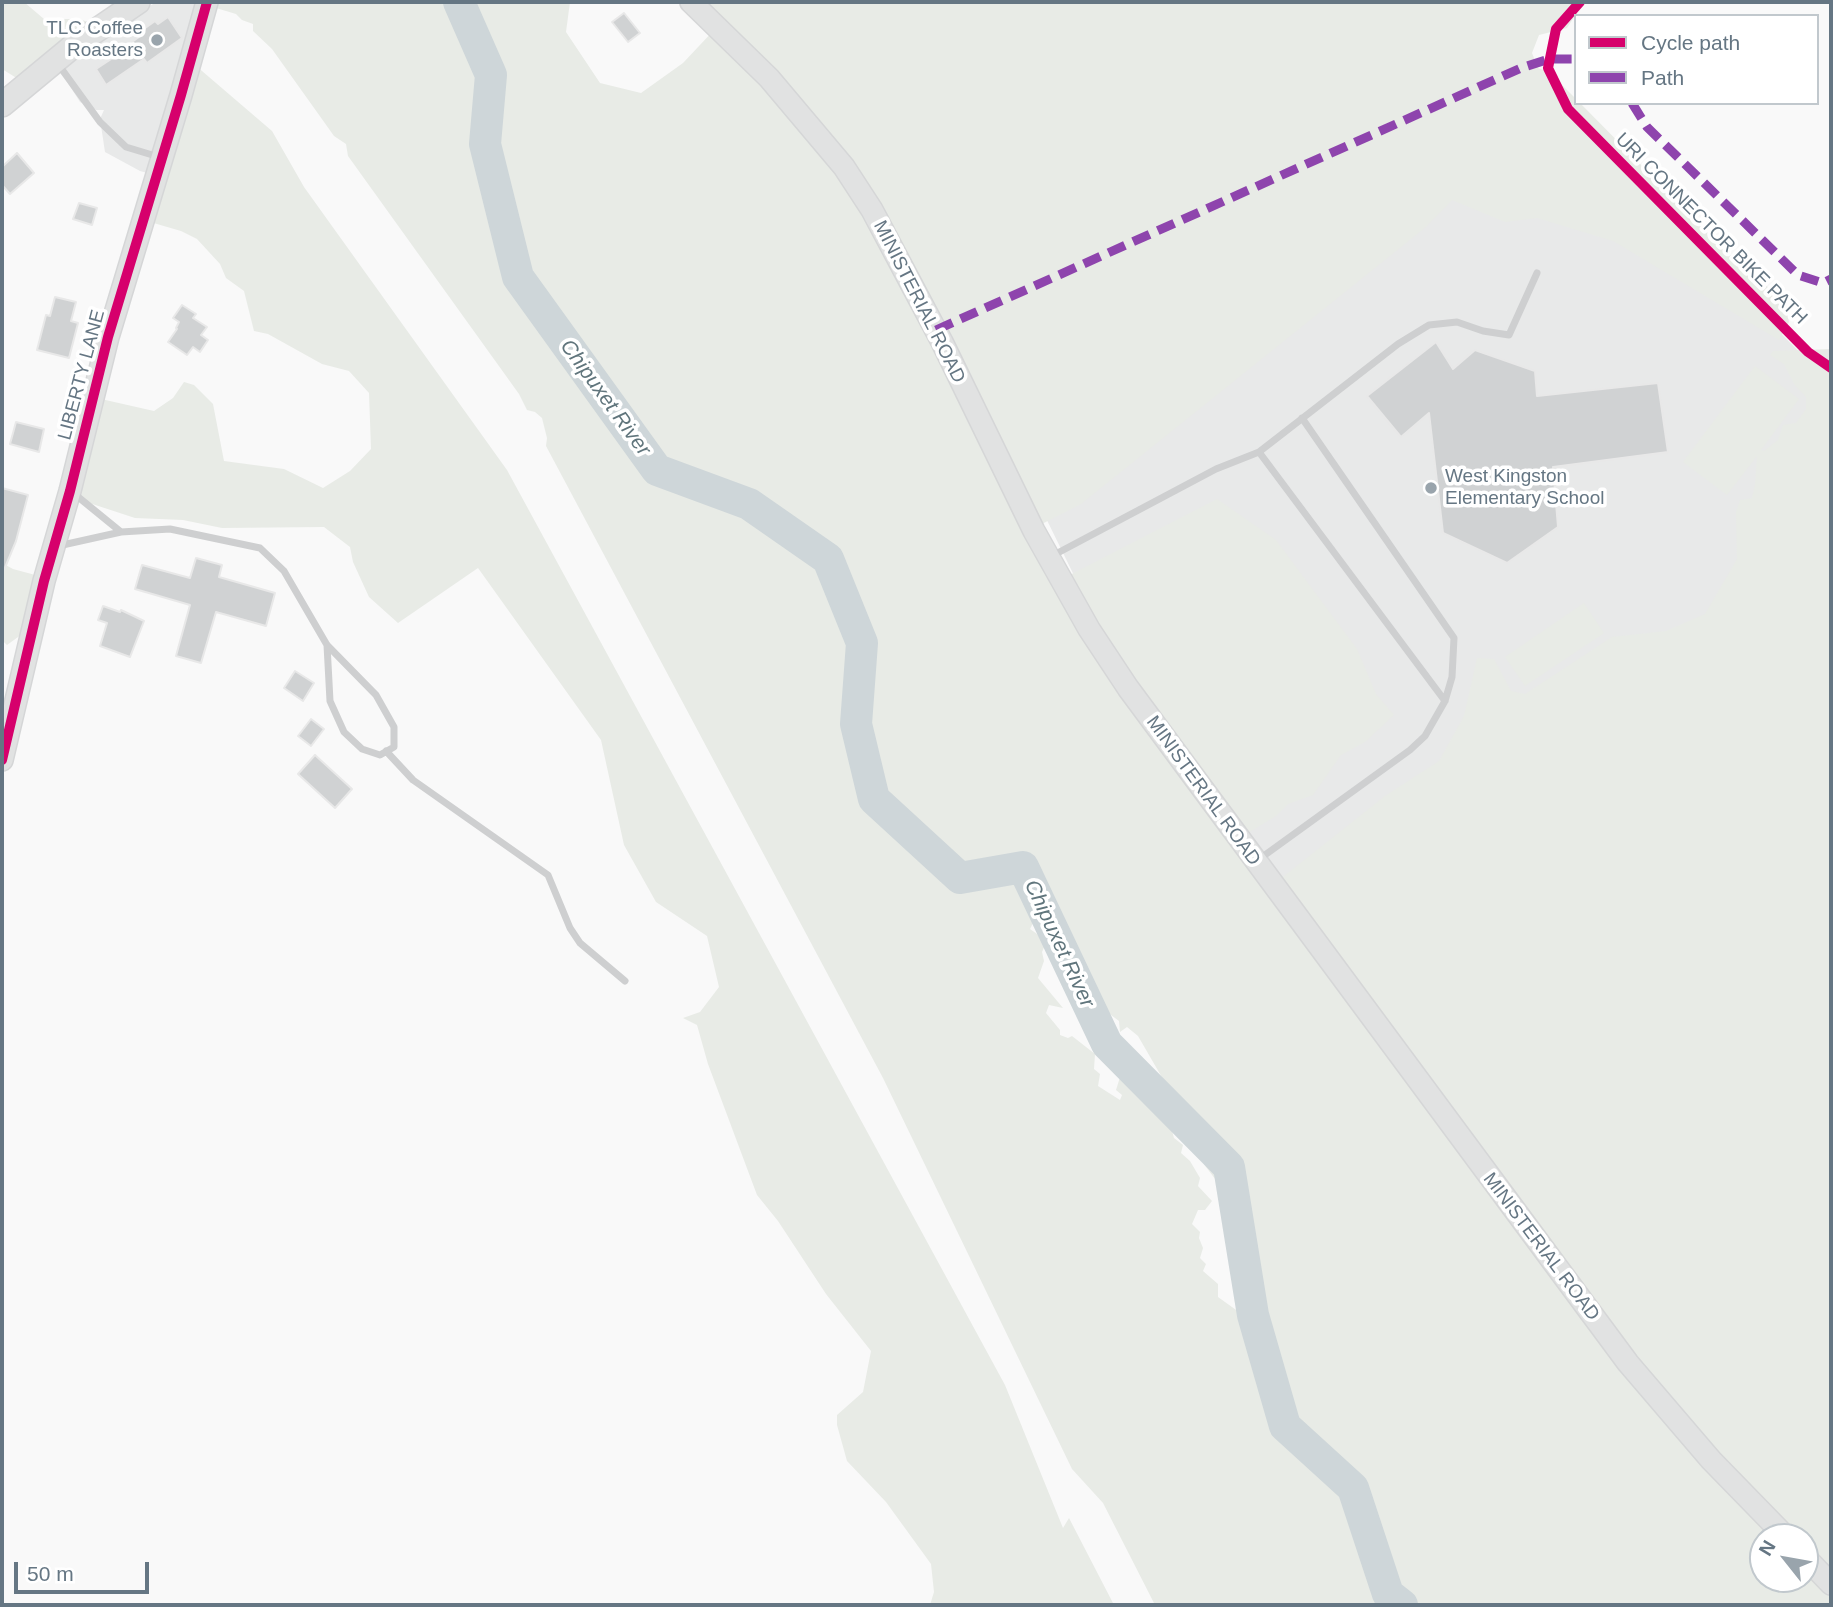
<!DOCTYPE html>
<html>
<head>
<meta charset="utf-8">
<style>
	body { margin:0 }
	#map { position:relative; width:1833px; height:1607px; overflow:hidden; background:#f9f9f9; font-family:Helvetica,sans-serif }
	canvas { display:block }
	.frame { position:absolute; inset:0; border:4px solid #657683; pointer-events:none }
	.legend { position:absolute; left:1574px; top:14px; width:245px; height:91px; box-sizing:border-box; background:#fff; border:2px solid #c1c8cd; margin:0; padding:9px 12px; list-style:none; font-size:21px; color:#657683 }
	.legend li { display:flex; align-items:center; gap:14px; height:35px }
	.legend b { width:35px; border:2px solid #c1c8cd }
	.north { position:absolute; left:1749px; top:1523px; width:70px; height:70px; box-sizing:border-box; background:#fff; border:2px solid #c1c8cd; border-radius:50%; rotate:301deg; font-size:19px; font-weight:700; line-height:28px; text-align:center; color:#657683 }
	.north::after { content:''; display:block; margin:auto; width:24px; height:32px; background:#99a4ac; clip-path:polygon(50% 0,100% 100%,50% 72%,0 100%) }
	.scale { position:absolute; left:14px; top:1562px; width:135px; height:32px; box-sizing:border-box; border:4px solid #657683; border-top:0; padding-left:9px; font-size:21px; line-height:24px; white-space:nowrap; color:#657683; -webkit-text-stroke:5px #fff; paint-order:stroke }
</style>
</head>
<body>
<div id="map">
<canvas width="1833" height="1607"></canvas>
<div class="frame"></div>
<ul class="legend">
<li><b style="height:9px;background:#d6006c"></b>Cycle path</li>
<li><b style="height:9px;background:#8e44ad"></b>Path</li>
</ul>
<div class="north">N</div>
<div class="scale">50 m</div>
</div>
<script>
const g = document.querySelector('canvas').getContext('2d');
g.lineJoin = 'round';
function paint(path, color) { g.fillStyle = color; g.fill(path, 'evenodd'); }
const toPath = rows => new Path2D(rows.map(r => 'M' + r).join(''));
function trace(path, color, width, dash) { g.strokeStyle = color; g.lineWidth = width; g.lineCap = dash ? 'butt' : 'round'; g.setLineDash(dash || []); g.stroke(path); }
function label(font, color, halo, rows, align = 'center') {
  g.font = font + ' Helvetica,sans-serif'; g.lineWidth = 7; g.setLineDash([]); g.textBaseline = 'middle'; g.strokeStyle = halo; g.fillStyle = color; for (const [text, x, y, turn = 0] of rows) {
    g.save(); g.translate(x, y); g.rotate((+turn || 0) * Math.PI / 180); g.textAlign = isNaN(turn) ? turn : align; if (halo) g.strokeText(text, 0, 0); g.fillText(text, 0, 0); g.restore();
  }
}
const built = toPath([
	[157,2,218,2,162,177,140,171,105,152,100,119,104,110,96,110,80,102,57,66,120,22],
	[1536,86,1831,384,1831,518,1320,933,1090,608,1016,457]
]);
const green = toPath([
	[2,2,24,2,44,19,80,19,105,29,31,87,2,69],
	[218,2,570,2,566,32,600,83,641,93,683,63,715,29,690,2,1584,2,1567,28,1539,35,1532,53,1538,68,1557,75,1559,82,1576,99,1576,103,1580,103,1737,262,1785,301,1789,322,1779,340,1613,241,1537,218,1505,222,1452,200,1426,227,1081,504,1034,528,1064,578,1217,499,1276,540,1357,649,1376,694,1394,715,1365,742,1341,755,1313,795,1288,804,1276,816,1238,839,1274,884,1385,796,1439,761,1464,716,1477,658,1494,659,1511,691,1525,694,1612,637,1666,631,1705,614,1737,559,1736,512,1740,500,1752,498,1755,485,1757,456,1727,495,1683,462,1755,366,1799,399,1761,450,1764,451,1778,440,1783,425,1796,423,1806,409,1806,397,1794,384,1784,364,1770,355,1773,351,1831,349,1831,1605,1155,1605,1103,1503,1072,1469,883,1078,546,446,547,438,542,418,535,412,527,410,519,394,348,156,346,144,334,136,272,49,253,31,253,24,242,20,236,14,216,8],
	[1042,890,1055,903,1072,935,1071,943,1081,953,1080,961,1085,966,1096,1000,1103,1009,1119,1021,1120,1032,1127,1027,1138,1036,1182,1112,1203,1163,1225,1192,1232,1235,1263,1320,1261,1327,1254,1332,1239,1319,1239,1312,1218,1297,1218,1284,1203,1271,1206,1264,1200,1258,1203,1248,1199,1238,1200,1232,1192,1224,1198,1210,1205,1210,1212,1201,1198,1186,1200,1178,1190,1161,1181,1153,1183,1145,1174,1138,1171,1127,1148,1101,1149,1094,1121,1074,1116,1090,1122,1095,1120,1100,1098,1086,1100,1074,1094,1069,1095,1054,1072,1036,1068,1038,1060,1035,1060,1030,1046,1013,1049,1005,1063,1008,1038,978,1044,961,1042,952,1047,941,1030,929,1040,909,1035,904,1033,898],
	[1763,1537,1805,1537,1805,1579,1763,1579],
	[195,65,272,131,304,187,507,470,1005,1385,1063,1528,1069,1518,1114,1605,930,1605,934,1592,931,1564,886,1502,847,1461,837,1425,837,1415,863,1392,871,1351,826,1294,778,1221,757,1195,708,1064,697,1025,683,1018,700,1012,719,987,707,936,656,902,624,845,601,740,478,568,398,623,369,597,353,562,350,547,324,527,222,528,183,520,135,518,74,498,101,399,154,411,173,398,184,382,194,385,213,404,224,461,284,469,323,488,350,471,371,449,369,393,349,371,322,364,268,334,254,331,244,291,226,278,220,264,197,239,181,231,150,222],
	[2,563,13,569,50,579,36,624,7,645,2,640],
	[1584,603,1604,633,1525,686,1505,657]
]);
const river = toPath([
	[459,2,491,75,485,144,518,277,657,470,749,504,828,559,862,643,856,724,874,799,960,878,1023,867,1107,1044,1229,1167,1253,1315,1285,1426,1353,1488,1388,1594,1402,1605]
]);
const building = toPath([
	[624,13,640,33,628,42,612,22,624,13],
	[168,17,182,38,147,63,144,59,106,85,96,69,134,44,132,42,143,34,141,31,155,21,158,24,168,17],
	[17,153,34,173,10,194,2,185,2,167,17,153],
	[79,203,97,208,92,225,73,219,79,203],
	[55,297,76,302,71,321,78,323,69,358,37,350,46,315,50,316,55,297],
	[182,305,196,314,193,318,207,327,201,335,208,340,200,352,193,347,187,355,168,342,177,329,176,328,179,322,173,318,182,305],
	[1436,342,1453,369,1475,350,1535,371,1537,396,1658,383,1668,452,1553,467,1558,527,1507,563,1443,533,1429,413,1401,437,1367,396,1436,342],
	[16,422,44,429,39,452,10,444,16,422],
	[2,488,28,495,16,541,4,570,2,570,2,488],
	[196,558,222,565,219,577,275,593,266,626,216,612,201,663,176,656,190,605,135,589,142,565,190,578,196,558],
	[103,606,120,612,121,610,144,621,130,657,100,646,107,623,98,620,103,606],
	[295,671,314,683,303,701,284,688,295,671],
	[311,719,324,729,311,746,298,736,311,719],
	[315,755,352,789,335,808,298,774,315,755]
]);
const lane = toPath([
	[58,64,100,122,126,147,159,157],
	[1259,452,1445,701],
	[121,532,170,529,260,548,284,571,327,645,376,695,394,727,394,747,380,755,362,749,344,732,330,701,327,645],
	[58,546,121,532,72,492],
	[1050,557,1216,469,1259,452,1398,344,1429,325,1457,322,1483,331,1509,335,1537,273],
	[386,751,413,780,548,875,570,928,580,943,625,981],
	[1258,860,1410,750,1425,736,1445,701,1452,677,1454,638,1302,418]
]);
const secondary = toPath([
	[691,2,769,78,844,167,872,210,942,342,1034,531,1089,629,1128,688,1628,1363,1711,1460,1786,1537],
	[2,760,44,581,70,491,108,337,181,95,207,2],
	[1805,1557,1831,1584]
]);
const primary = toPath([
	[2,105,72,47,138,2]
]);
const quiet = toPath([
	[1632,103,1647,127,1798,275,1823,283,1831,279],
	[936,330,1521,68,1549,59,1576,59]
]);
const cycleway = toPath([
	[1580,2,1556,29,1548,68,1568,109,1808,352,1831,368],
	[2,760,44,581,70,491,108,337,181,95,207,2]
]);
const markers = [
	[157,40,7,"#99a4ac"],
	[1431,488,7,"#99a4ac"]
];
const poiNames = [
	["TLC Coffee",143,29],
	["Roasters",143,51],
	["West Kingston",1445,477,"left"],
	["Elementary School",1445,499,"left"]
];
const streetNames = [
	["URI CONNECTOR BIKE PATH",1711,229,45],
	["MINISTERIAL ROAD",919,302,63],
	["LIBERTY LANE",82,375,-75],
	["MINISTERIAL ROAD",1203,791,54],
	["MINISTERIAL ROAD",1541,1247,53]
];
const waterNames = [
	["Chipuxet River",605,398,54],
	["Chipuxet River",1059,944,65]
];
paint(built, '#e8e9e9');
paint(green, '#e8ebe6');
trace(river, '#ced6d9', 32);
paint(building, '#d0d2d3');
trace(building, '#e8e8e8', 2);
trace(secondary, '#d5d6d7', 24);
trace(primary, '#d5d6d7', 26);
trace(lane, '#cecfd0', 7);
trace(secondary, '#e1e2e2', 21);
trace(primary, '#e1e2e2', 23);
trace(quiet, '#8e44ad', 9, [18, 9]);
trace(cycleway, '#d6006c', 10);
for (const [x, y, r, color] of markers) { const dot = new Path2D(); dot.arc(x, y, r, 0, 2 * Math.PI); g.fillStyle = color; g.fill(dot); trace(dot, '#fff', 2.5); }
label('19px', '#657683', '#fff', poiNames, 'right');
label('19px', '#657683', '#fff', streetNames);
label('italic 21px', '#60757c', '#fff', waterNames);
</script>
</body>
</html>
